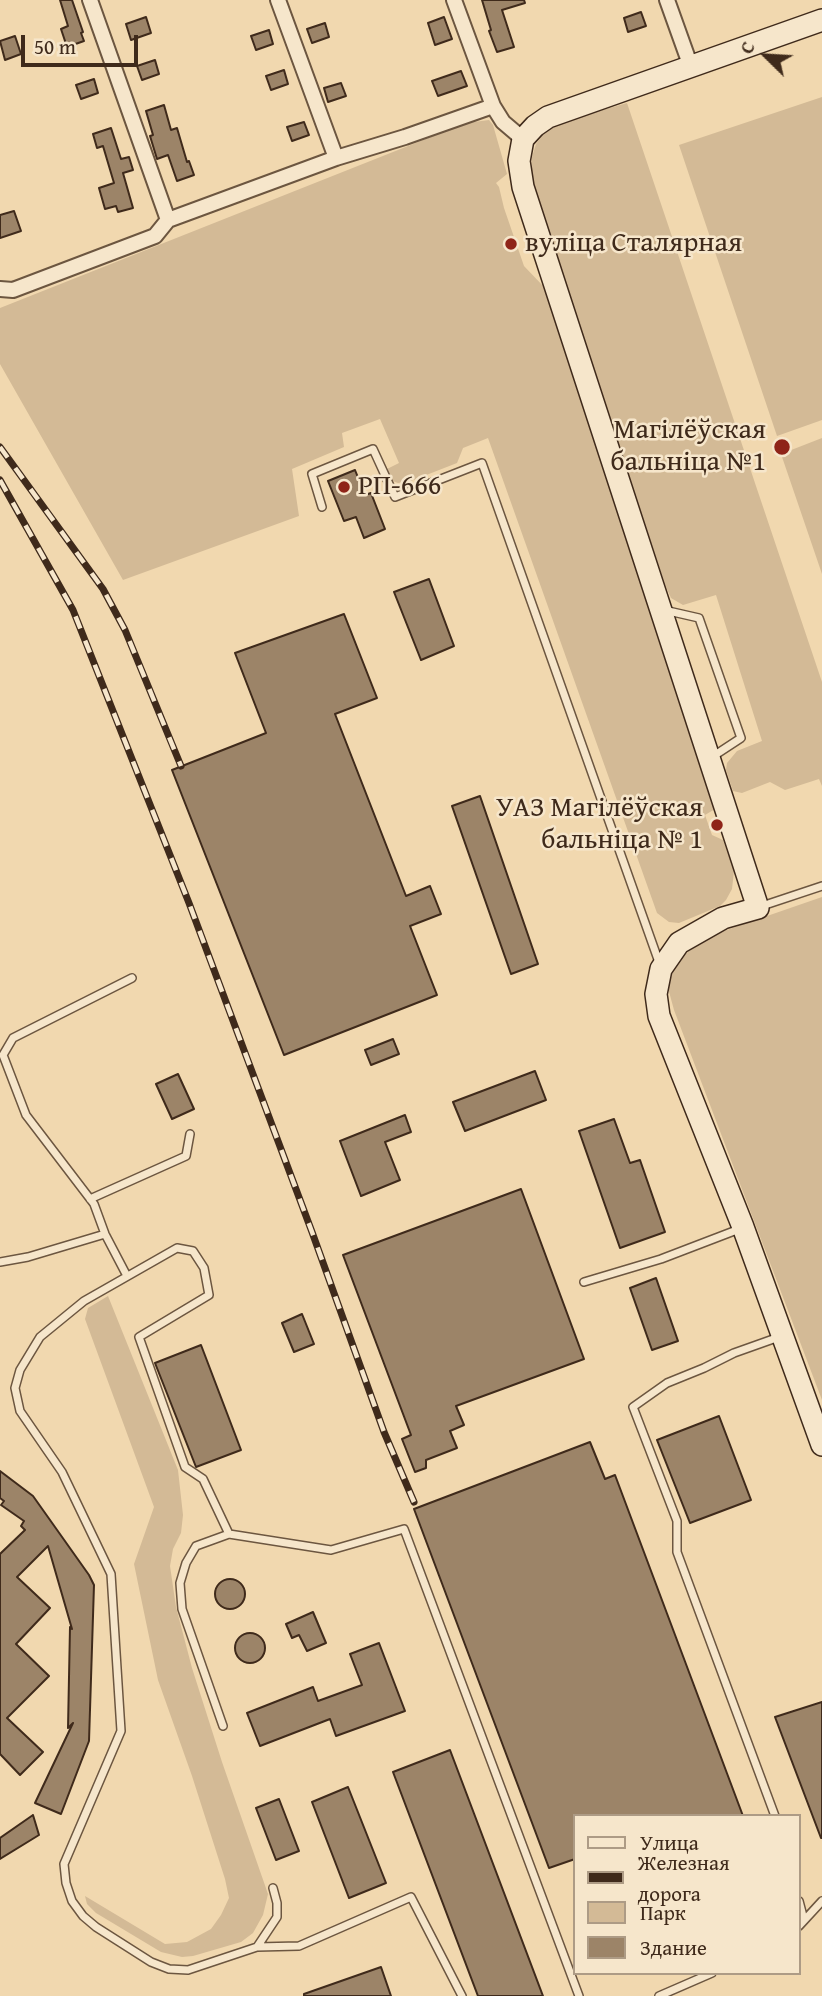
<!DOCTYPE html>
<html>
<head>
<meta charset="utf-8">
<style>
	body { margin:0 }
	#map { position:relative; width:822px; height:1996px; overflow:hidden; background:#f1d8af; font-family:"Gentium Book Plus",serif }
	canvas { display:block }
	.legend { position:absolute; left:573px; top:1814px; width:228px; height:161px; box-sizing:border-box; background:#f6e6cb; border:2px solid #ad9b85; margin:0; padding:9px 12px; list-style:none; font-size:21px; color:#3f2a1b }
	.legend li { display:flex; align-items:center; gap:14px; height:35px }
	.legend b { width:35px; border:2px solid #ad9b85 }
	.north { position:absolute; left:731px; top:21px; width:70px; height:70px; -webkit-text-stroke:5px #f6e6cb; paint-order:stroke; rotate:294deg; font-size:19px; font-weight:700; line-height:28px; text-align:center; color:#3f2a1b }
	.north::after { content:''; display:block; margin:auto; width:24px; height:32px; background:#3f2a1b; clip-path:polygon(50% 0,100% 100%,50% 72%,0 100%) }
	.scale { position:absolute; left:21px; top:35px; width:117px; height:32px; box-sizing:border-box; border:4px solid #3f2a1b; border-top:0; padding-left:9px; font-size:21px; line-height:24px; white-space:nowrap; color:#3f2a1b; -webkit-text-stroke:5px #f6e6cb; paint-order:stroke }
</style>
</head>
<body>
<div id="map">
<canvas width="822" height="1996"></canvas>
<ul class="legend">
<li><b style="height:9px;background:#f6e6cb"></b>Улица</li>
<li><b style="height:9px;background:#3f2a1b"></b>Железная дорога</li>
<li><b style="height:19px;background:#d3ba96"></b>Парк</li>
<li><b style="height:19px;background:#9c8468"></b>Здание</li>
</ul>
<div class="north">С</div>
<div class="scale">50 m</div>
</div>
<script>
const g = document.querySelector('canvas').getContext('2d');
g.lineJoin = 'round';
function paint(path, color) { g.fillStyle = color; g.fill(path, 'evenodd'); }
const toPath = rows => new Path2D(rows.map(r => 'M' + r).join(''));
function trace(path, color, width, dash) { g.strokeStyle = color; g.lineWidth = width; g.lineCap = dash ? 'butt' : 'round'; g.setLineDash(dash || []); g.stroke(path); }
function label(font, color, halo, rows, align = 'center') {
  g.font = font + ' "Gentium Book Plus",serif'; g.lineWidth = 5; g.setLineDash([]); g.textBaseline = 'middle'; g.strokeStyle = halo; g.fillStyle = color; for (const [text, x, y, turn = 0] of rows) {
    g.save(); g.translate(x, y); g.rotate((+turn || 0) * Math.PI / 180); g.textAlign = isNaN(turn) ? turn : align; if (halo) g.strokeText(text, 0, 0); g.fillText(text, 0, 0); g.restore();
  }
}
const green = toPath([
	[822,97,822,420,777,436,679,145],
	[627,103,822,682,822,786,819,779,785,790,770,782,742,793,733,791,726,770,727,763,737,751,762,741,716,595,683,605,671,598,666,587,531,184,532,157,536,144,546,131,565,121],
	[489,120,493,125,507,174,496,183,499,187,504,208,524,266,545,288,715,809,705,815,712,835,723,840,734,871,732,889,726,900,720,906,679,923,669,922,657,913,488,438,463,448,457,463,411,481,398,483,388,479,386,475,387,469,399,463,380,419,342,433,344,447,292,469,299,516,123,580,0,364,0,308,466,123],
	[822,438,822,574,781,454],
	[822,897,822,1400,674,1010,668,988,673,971,684,955,699,944,718,933],
	[108,1296,178,1470,183,1515,181,1533,173,1549,170,1566,176,1607,192,1668,222,1762,268,1894,263,1915,253,1933,241,1942,193,1956,182,1957,161,1952,96,1913,87,1904,85,1896,165,1944,187,1942,211,1929,221,1915,229,1898,225,1879,192,1776,158,1680,134,1564,154,1507,85,1319,88,1308]
]);
const building = toPath([
	[60,0,72,0,83,32,81,33,84,41,67,47,61,29,68,26,60,0],
	[482,0,524,0,525,3,502,10,514,47,497,52,489,31,491,30,482,0],
	[641,12,646,26,628,32,624,18,641,12],
	[146,17,151,33,131,40,126,24,146,17],
	[444,17,452,39,435,45,428,23,444,17],
	[325,23,329,37,312,43,307,29,325,23],
	[269,30,273,44,256,50,251,36,269,30],
	[15,36,21,54,5,60,0,41,15,36],
	[155,60,159,74,142,80,137,66,155,60],
	[284,70,288,84,271,90,266,76,284,70],
	[461,71,467,86,438,96,432,81,461,71],
	[94,79,98,93,81,99,76,85,94,79],
	[341,83,346,96,328,102,324,88,341,83],
	[164,105,171,130,177,128,187,162,189,161,194,175,177,181,168,155,157,159,150,136,153,135,146,111,164,105],
	[304,122,309,135,292,141,287,127,304,122],
	[111,128,121,159,129,157,133,170,123,173,133,208,118,212,116,206,105,209,99,188,114,183,103,146,97,148,93,134,111,128],
	[14,211,21,231,0,238,0,215,14,211],
	[355,470,365,495,371,493,385,529,364,538,356,517,344,521,328,481,355,470],
	[429,579,454,646,421,660,394,592,429,579],
	[344,614,377,698,335,714,406,896,430,886,441,914,410,926,437,995,284,1055,172,770,266,733,235,653,344,614],
	[480,796,538,964,511,974,452,806,480,796],
	[393,1039,399,1054,371,1065,365,1050,393,1039],
	[535,1071,546,1100,465,1131,453,1102,535,1071],
	[178,1074,194,1109,172,1119,156,1084,178,1074],
	[405,1115,411,1132,385,1142,400,1180,361,1196,340,1141,405,1115],
	[614,1119,630,1163,640,1160,665,1232,620,1248,579,1131,614,1119],
	[521,1189,584,1359,456,1406,464,1425,450,1431,457,1448,426,1460,426,1468,415,1472,402,1439,411,1435,343,1255,521,1189],
	[656,1278,678,1341,652,1350,630,1288,656,1278],
	[302,1314,314,1344,294,1352,282,1323,302,1314],
	[201,1345,241,1450,196,1467,155,1363,201,1345],
	[719,1416,751,1500,690,1523,657,1440,719,1416],
	[590,1442,605,1479,615,1475,743,1816,575,1816,575,1859,549,1868,414,1509,590,1442],
	[0,1471,33,1496,89,1575,94,1585,89,1741,61,1814,35,1803,73,1723,68,1728,70,1627,72,1629,48,1546,17,1577,50,1608,16,1644,49,1676,7,1718,43,1752,20,1775,0,1754,0,1554,25,1530,21,1526,24,1521,1,1505,4,1501,0,1498,0,1471],
	'215 1594a15 15 0 1 1 30 0a15 15 0 1 1-30 0Z',
	[313,1612,326,1643,307,1651,299,1635,292,1638,286,1624,313,1612],
	'235 1648a15 15 0 1 1 30 0a15 15 0 1 1-30 0Z',
	[379,1643,405,1711,336,1736,330,1719,260,1746,247,1713,313,1687,318,1701,362,1685,350,1654,379,1643],
	[822,1702,822,1838,821,1838,775,1717,822,1702],
	[450,1750,543,1996,478,1996,393,1772,450,1750],
	[348,1787,386,1883,349,1898,312,1802,348,1787],
	[279,1799,299,1851,276,1860,256,1808,279,1799],
	[33,1815,39,1835,0,1859,0,1838,33,1815],
	[381,1967,391,1996,304,1996,304,1994,381,1967]
]);
const lane = toPath([
	[322,507,312,474,373,449,395,497,482,463,660,965],
	[664,610,699,618,741,738,712,757],
	[759,907,822,886],
	[90,1199,186,1156,190,1134],
	[0,1262,28,1257,105,1234],
	[127,1276,105,1234,94,1204,26,1115,3,1055,13,1038,132,978],
	[584,1282,661,1259,742,1228],
	[229,1534,331,1550,404,1529,579,1996],
	[223,1726,182,1609,180,1583,186,1563,196,1546,229,1534,203,1479,185,1467,139,1337,209,1295,204,1268,193,1251,177,1248,84,1301,40,1337,20,1370,15,1388,20,1411,62,1472,111,1574,121,1731,64,1864,66,1883,72,1901,83,1916,96,1927,151,1962,169,1969,188,1970,257,1947],
	[775,1816,677,1552,677,1521,633,1407,667,1383,704,1368,734,1353,779,1337],
	[273,1888,277,1903,277,1917,257,1947,299,1946,411,1897,462,1996],
	[799,1901,804,1920],
	[799,1926,822,1901],
	[659,1996,712,1973]
]);
const street = toPath([
	[90,0,168,220],
	[278,0,336,158],
	[454,0,493,106,503,122,523,139],
	[667,0,691,67],
	[0,289,13,290,155,236,168,220,336,158,405,137,493,106]
]);
const secondary = toPath([
	[822,20,548,117,535,126,523,139,519,161,523,187,758,908,723,918,679,943,661,969,656,994,659,1016,743,1227,822,1445]
]);
const rail = toPath([
	[0,447,103,589,125,630,181,766],
	[0,480,73,610,189,903,312,1232,384,1432,414,1502]
]);
const markers = [
	[511,244,7,"#8f2418"],
	[782,447,9,"#8f2418"],
	[344,487,7,"#8f2418"],
	[717,825,7,"#8f2418"]
];
const poiNames = [
	["вуліца Сталярная",525,244],
	["Магілёўская",766,431,"right"],
	["бальніца №1",766,463,"right"],
	["РП-666",358,487],
	["УАЗ Магілёўская",703,809,"right"],
	["бальніца № 1",703,841,"right"]
];
paint(green, '#d3ba96');
paint(building, '#9c8468');
trace(building, '#3f2a1b', 2);
trace(lane, '#6c5640', 10);
trace(street, '#6c5640', 18);
trace(secondary, '#3f2a1b', 24);
trace(lane, '#f6e6cb', 7);
trace(street, '#f6e6cb', 14);
trace(secondary, '#f6e6cb', 21);
trace(rail, '#3f2a1b', 7);
trace(rail, '#f6e6cb', 4.5, [13]);
for (const [x, y, r, color] of markers) { const dot = new Path2D(); dot.arc(x, y, r, 0, 2 * Math.PI); g.fillStyle = color; g.fill(dot); trace(dot, '#f6e6cb', 2.5); }
label('28px', '#3f2a1b', '#f6e6cb', poiNames, 'left');
</script>
</body>
</html>
